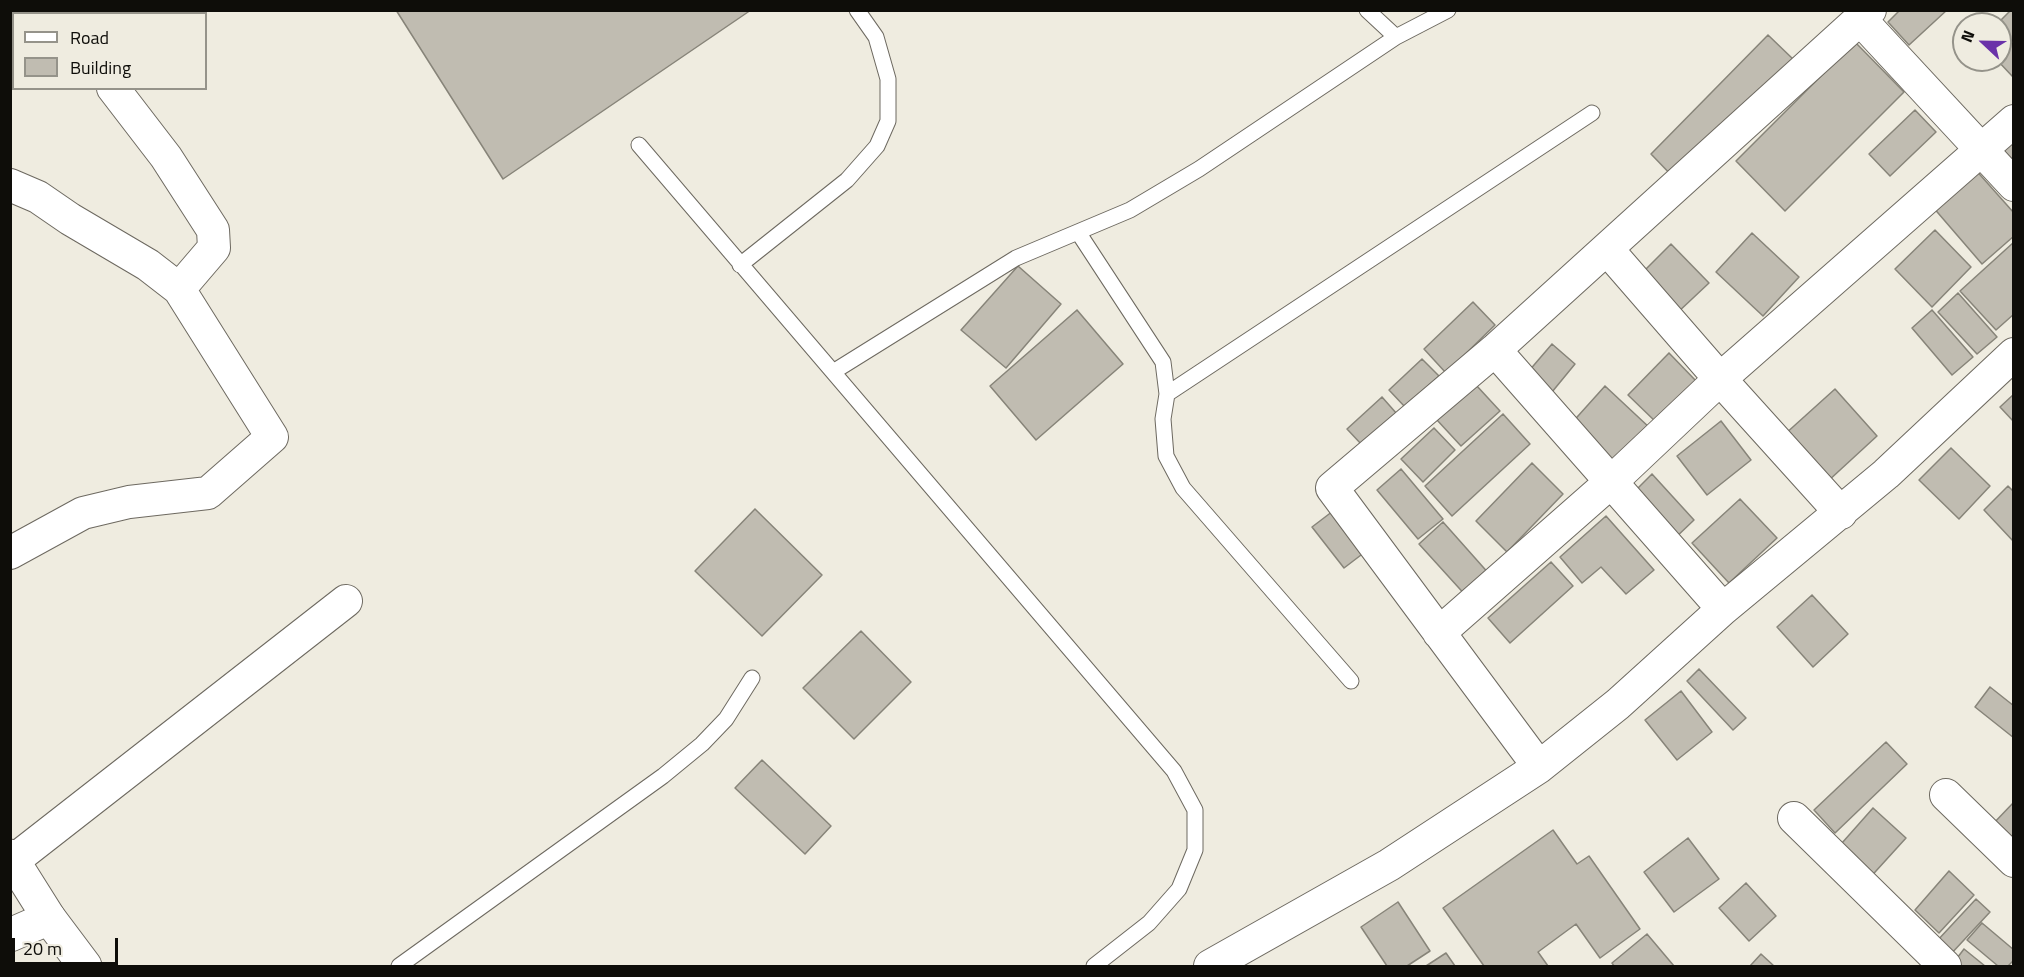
<!DOCTYPE html>
<html>
<head>
<meta charset="utf-8">
<style>
	body { margin:0 }
	#map { position:relative; width:2024px; height:977px; overflow:hidden; background:#efece0; font-family:"Titillium Web",sans-serif }
	canvas { display:block }
	.frame { position:absolute; inset:0; border:12px solid #0e0d09; pointer-events:none }
	.legend { position:absolute; left:12px; top:12px; width:195px; height:78px; box-sizing:border-box; background:#efece0; border:2px solid #95938a; margin:0; padding:8px 10px; list-style:none; font-size:18px; color:#0e0d09 }
	.legend li { display:flex; align-items:center; gap:12px; height:30px }
	.legend b { width:30px; border:2px solid #95938a }
	.north { position:absolute; left:1952px; top:12px; width:60px; height:60px; box-sizing:border-box; background:#efece0; border:2px solid #95938a; border-radius:50%; rotate:292deg; font-size:16px; font-weight:700; line-height:24px; text-align:center; color:#0e0d09 }
	.north::after { content:''; display:block; margin:auto; width:21px; height:27px; background:#6a32a9; clip-path:polygon(50% 0,100% 100%,50% 72%,0 100%) }
	.scale { position:absolute; left:12px; top:938px; width:106px; height:27px; box-sizing:border-box; border:3px solid #0e0d09; border-top:0; padding-left:8px; font-size:18px; line-height:21px; white-space:nowrap; color:#0e0d09; -webkit-text-stroke:4px #efece0; paint-order:stroke }
</style>
</head>
<body>
<div id="map">
<canvas width="2024" height="977"></canvas>
<div class="frame"></div>
<ul class="legend">
<li><b style="height:8px;background:#fff"></b>Road</li>
<li><b style="height:16px;background:#c0bcb1"></b>Building</li>
</ul>
<div class="north">N</div>
<div class="scale">20 m</div>
</div>
<script>
const g = document.querySelector('canvas').getContext('2d');
g.lineJoin = 'round';
function paint(path, color) { g.fillStyle = color; g.fill(path, 'evenodd'); }
const toPath = rows => new Path2D(rows.map(r => 'M' + r).join(''));
function trace(path, color, width, dash) { g.strokeStyle = color; g.lineWidth = width; g.lineCap = dash ? 'butt' : 'round'; g.setLineDash(dash || []); g.stroke(path); }
const building = toPath([
	[396,10,751,10,503,179,396,10],
	[1900,10,1947,10,1909,45,1888,22,1900,10],
	[2011,10,2014,10,2013,77,1997,60,2000,60,2000,24,1997,24,2011,10],
	[1768,35,1794,60,1676,180,1651,154,1768,35],
	[1855,42,1904,92,1785,211,1736,161,1855,42],
	[1915,110,1936,132,1890,176,1869,154,1915,110],
	[2014,137,2014,164,2000,152,2014,137],
	[1974,168,2014,213,2014,236,1982,264,1932,206,1974,168],
	[1935,230,1971,267,1932,307,1895,269,1935,230],
	[1752,233,1799,277,1763,316,1716,272,1752,233],
	[2014,242,2014,314,1996,330,1960,291,2014,242],
	[1671,244,1709,283,1676,314,1639,276,1671,244],
	[1018,266,1061,304,1006,368,961,330,1018,266],
	[1958,293,1997,337,1977,354,1938,312,1958,293],
	[1473,302,1495,325,1446,373,1424,349,1473,302],
	[1077,310,1123,364,1036,440,990,386,1077,310],
	[1932,310,1973,357,1952,375,1912,328,1932,310],
	[1552,344,1575,364,1552,392,1528,372,1552,344],
	[1669,353,1698,383,1658,424,1628,395,1669,353],
	[1422,359,1439,376,1405,407,1389,390,1422,359],
	[1476,385,1500,411,1461,446,1437,420,1476,385],
	[1605,386,1651,429,1615,468,1569,426,1605,386],
	[1835,389,1877,436,1827,482,1784,435,1835,389],
	[2014,394,2014,422,2000,407,2014,394],
	[1382,397,1397,414,1362,445,1347,429,1382,397],
	[1503,414,1530,444,1452,516,1425,486,1503,414],
	[1721,421,1751,460,1707,495,1677,456,1721,421],
	[1434,428,1455,450,1423,482,1401,459,1434,428],
	[1951,448,1990,486,1959,519,1919,480,1951,448],
	[1532,463,1563,494,1507,552,1476,521,1532,463],
	[1401,469,1443,519,1418,539,1377,490,1401,469],
	[1652,474,1694,520,1672,541,1630,496,1652,474],
	[2008,486,2014,492,2014,542,1984,510,2008,486],
	[1740,499,1777,538,1729,583,1692,543,1740,499],
	[755,509,822,575,762,636,695,571,755,509],
	[1333,511,1365,552,1344,568,1312,527,1333,511],
	[1606,516,1654,570,1626,594,1601,567,1582,583,1560,557,1606,516],
	[1443,522,1491,576,1468,598,1419,544,1443,522],
	[1551,562,1573,586,1510,643,1488,618,1551,562],
	[1812,595,1848,634,1813,667,1777,627,1812,595],
	[861,631,911,682,854,739,803,688,861,631],
	[1699,669,1746,718,1733,730,1687,681,1699,669],
	[1990,687,2014,706,2014,738,1975,707,1990,687],
	[1681,691,1712,732,1677,760,1645,720,1681,691],
	[1886,742,1907,764,1835,833,1814,810,1886,742],
	[762,760,831,826,805,854,735,788,762,760],
	[2014,802,2014,847,1991,826,2014,802],
	[1873,808,1906,838,1866,882,1834,852,1873,808],
	[1553,830,1577,864,1589,856,1640,929,1600,958,1576,924,1538,952,1548,966,1484,966,1443,908,1553,830],
	[1688,838,1719,879,1674,912,1644,872,1688,838],
	[1949,871,1974,895,1939,933,1915,910,1949,871],
	[1746,883,1776,916,1749,941,1719,908,1746,883],
	[1976,899,1990,912,1950,955,1936,942,1976,899],
	[1398,902,1430,951,1407,966,1387,966,1361,927,1398,902],
	[1982,923,2014,950,2014,960,2008,966,1998,966,1967,940,1982,923],
	[1647,934,1674,966,1614,966,1612,963,1647,934],
	[1964,949,1985,966,1951,966,1964,949],
	[1446,953,1455,966,1426,966,1446,953],
	[1761,954,1774,966,1750,966,1761,954]
]);
const service = toPath([
	[1367,10,1396,37],
	[639,145,1174,771,1195,810,1195,850,1179,889,1149,923,1094,966],
	[1078,232,1163,362,1167,394,1163,419,1166,456,1183,488,1351,681],
	[740,265,847,180,877,146,888,121,888,79,876,37,857,10],
	[833,372,1016,258,1130,210,1199,169,1396,37,1448,10],
	[1167,394,1592,113],
	[399,966,663,776,702,744,726,719,752,678]
]);
const minor = toPath([
	[52,10,54,14],
	[1860,19,2014,185],
	[10,185,38,197,70,219,148,265,179,289],
	[1607,249,1720,379,1841,513],
	[1495,350,1723,609],
	[10,553,83,513,129,502,208,493,272,437,179,289,214,248,213,230,166,157,113,88],
	[1439,633,1612,481,1720,379,2014,121],
	[1539,767,1332,488,1495,350,1870,10],
	[1946,795,2014,861],
	[1794,818,1945,966],
	[13,861,346,601],
	[1210,966,1389,865,1539,767,1618,704,1723,609,1886,474,2014,354]
]);
const tertiary = toPath([
	[10,935,49,918]
]);
const primary = toPath([
	[10,856,49,918,85,966]
]);
paint(building, '#c0bcb1');
trace(building, '#878479', 1.5);
trace(service, '#6d6960', 17);
trace(minor, '#6d6960', 34);
trace(tertiary, '#6d6960', 35);
trace(primary, '#6d6960', 35);
trace(service, '#fff', 15);
trace(minor, '#fff', 32);
trace(tertiary, '#fff', 33);
trace(primary, '#fff', 33);
</script>
</body>
</html>
